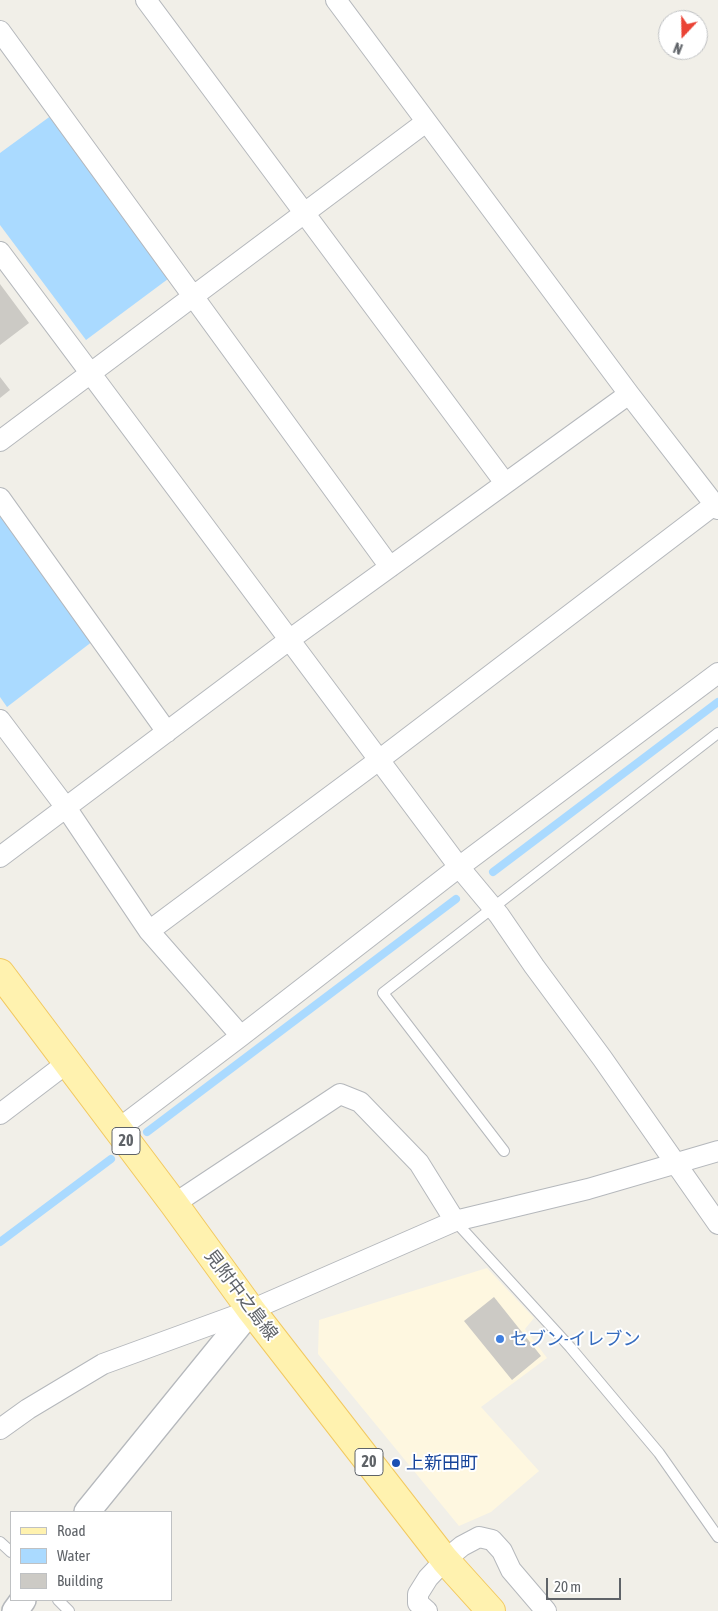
<!DOCTYPE html>
<html>
<head>
<meta charset="utf-8">
<style>
	body { margin:0 }
	#map { position:relative; width:718px; height:1611px; overflow:hidden; background:#f1efe8; font-family:"Asap Condensed",sans-serif }
	canvas { display:block }
	.legend { position:absolute; left:10px; top:1511px; width:162px; height:90px; box-sizing:border-box; background:#fff; border:1px solid #bfc1c3; margin:0; padding:6px 9px; list-style:none; font-size:15px; color:#5f6368 }
	.legend li { display:flex; align-items:center; gap:10px; height:25px }
	.legend b { width:25px; border:1px solid #bfc1c3 }
	.north { position:absolute; left:658px; top:10px; width:50px; height:50px; box-sizing:border-box; background:#fff; border:1px solid #bfc1c3; border-radius:50%; rotate:201deg; font-size:14px; font-weight:700; line-height:20px; text-align:center; color:#5f6368 }
	.north::after { content:''; display:block; margin:auto; width:18px; height:22px; background:#ea4335; clip-path:polygon(50% 0,100% 100%,50% 72%,0 100%) }
	.scale { position:absolute; left:546px; top:1578px; width:75px; height:22px; box-sizing:border-box; border:2px solid #5f6368; border-top:0; padding-left:6px; font-size:15px; line-height:18px; white-space:nowrap; color:#5f6368; -webkit-text-stroke:4px #fff; paint-order:stroke }
</style>
</head>
<body>
<div id="map">
<canvas width="718" height="1611"></canvas>
<ul class="legend">
<li><b style="height:6px;background:#fff2af"></b>Road</li>
<li><b style="height:14px;background:#aadaff"></b>Water</li>
<li><b style="height:14px;background:#cccac5"></b>Building</li>
</ul>
<div class="north">N</div>
<div class="scale">20 m</div>
</div>
<script>
const g = document.querySelector('canvas').getContext('2d');
g.lineJoin = 'round';
function paint(path, color) { g.fillStyle = color; g.fill(path, 'evenodd'); }
const toPath = rows => new Path2D(rows.map(r => 'M' + r).join(''));
function trace(path, color, width, dash) { g.strokeStyle = color; g.lineWidth = width; g.lineCap = dash ? 'butt' : 'round'; g.setLineDash(dash || []); g.stroke(path); }
function label(font, color, halo, rows, align = 'center') {
  g.font = font + ' "Asap Condensed","Noto Sans JP",sans-serif'; g.lineWidth = 4; g.setLineDash([]); g.textBaseline = 'middle'; g.strokeStyle = halo; g.fillStyle = color; for (const [text, x, y, turn = 0] of rows) {
    g.save(); g.translate(x, y); g.rotate((+turn || 0) * Math.PI / 180); g.textAlign = isNaN(turn) ? turn : align; if (halo) g.strokeText(text, 0, 0); g.fillText(text, 0, 0); g.restore();
  }
}
const commercial = toPath([
	[487,1268,534,1318,525,1329,547,1358,481,1407,539,1471,491,1512,459,1526,318,1354,319,1320]
]);
const water = toPath([
	[52,115,172,276,86,340,0,225,0,153],
	[0,514,93,641,7,707,0,697]
]);
const stream = toPath([
	[493,872,718,702],
	[147,1132,456,899],
	[0,1242,111,1159]
]);
const building = toPath([
	[0,284,29,323,0,345],
	[0,377,10,390,0,398],
	[494,1297,541,1356,512,1380,464,1321]
]);
const service = toPath([
	[504,1151,383,993,718,733],
	[455,1221,570,1347,659,1453,718,1537],
	[0,1542,11,1552],
	[58,1600,69,1611]
]);
const minor = toPath([
	[146,0,505,483],
	[336,0,629,394,718,509],
	[0,31,390,567],
	[0,252,459,867,499,915,534,966,602,1058,718,1224],
	[0,441,426,122],
	[0,498,167,732],
	[0,720,67,809,149,931,241,1036],
	[0,857,289,640,629,394],
	[149,931,379,760,714,505],
	[0,1114,67,1063],
	[117,1130,241,1036,459,867,718,673],
	[174,1204,340,1094,360,1102,419,1163,455,1221],
	[0,1429,28,1409,103,1364,251,1310,455,1221,588,1189,718,1151],
	[427,1611,418,1603,418,1594,428,1578,445,1560,462,1546,479,1537,492,1540,502,1551,511,1570,546,1611]
]);
const tertiary = toPath([
	[87,1512,251,1310],
	[15,1611,23,1600]
]);
const primary = toPath([
	[0,973,174,1204,251,1310,445,1560,491,1611]
]);
const markers = [
	[500,1339,5,"#3f7fe0"],
	[396,1463,5,"#1a4fb4"]
];
const shields = [
	[126,1141,28],
	[369,1462,28]
];
const shieldNames = [
	["20",126,1141],
	["20",369,1462]
];
const streetNames = [
	["見附中之島線",241,1295,53]
];
const shopNames = [
	["セブン-イレブン",510,1339]
];
const transitNames = [
	["上新田町",406,1463]
];
paint(commercial, '#fef7e0');
paint(water, '#aadaff');
trace(stream, '#aadaff', 8);
paint(building, '#cccac5');
trace(service, '#b5b8bc', 12);
trace(minor, '#b5b8bc', 22);
trace(tertiary, '#b5b8bc', 28);
trace(primary, '#f2c960', 30);
trace(service, '#fff', 10);
trace(minor, '#fff', 20);
trace(tertiary, '#fff', 25);
trace(primary, '#fff2af', 28);
for (const [x, y, r, color] of markers) { const dot = new Path2D(); dot.arc(x, y, r, 0, 2 * Math.PI); g.fillStyle = color; g.fill(dot); trace(dot, '#fff', 2); }
for (const [x, y, w] of shields) { const box = new Path2D(); box.roundRect(x - w / 2, y - 13.5, w, 27, 4); g.fillStyle = '#fff'; g.fill(box); trace(box, '#5f6368', 1); }
label('bold 16px', '#5f6368', null, shieldNames);
label('18px', '#5f6368', '#fff', streetNames);
label('18px', '#366cbe', '#fff', shopNames, 'left');
label('18px', '#164399', '#fff', transitNames, 'left');
</script>
</body>
</html>
